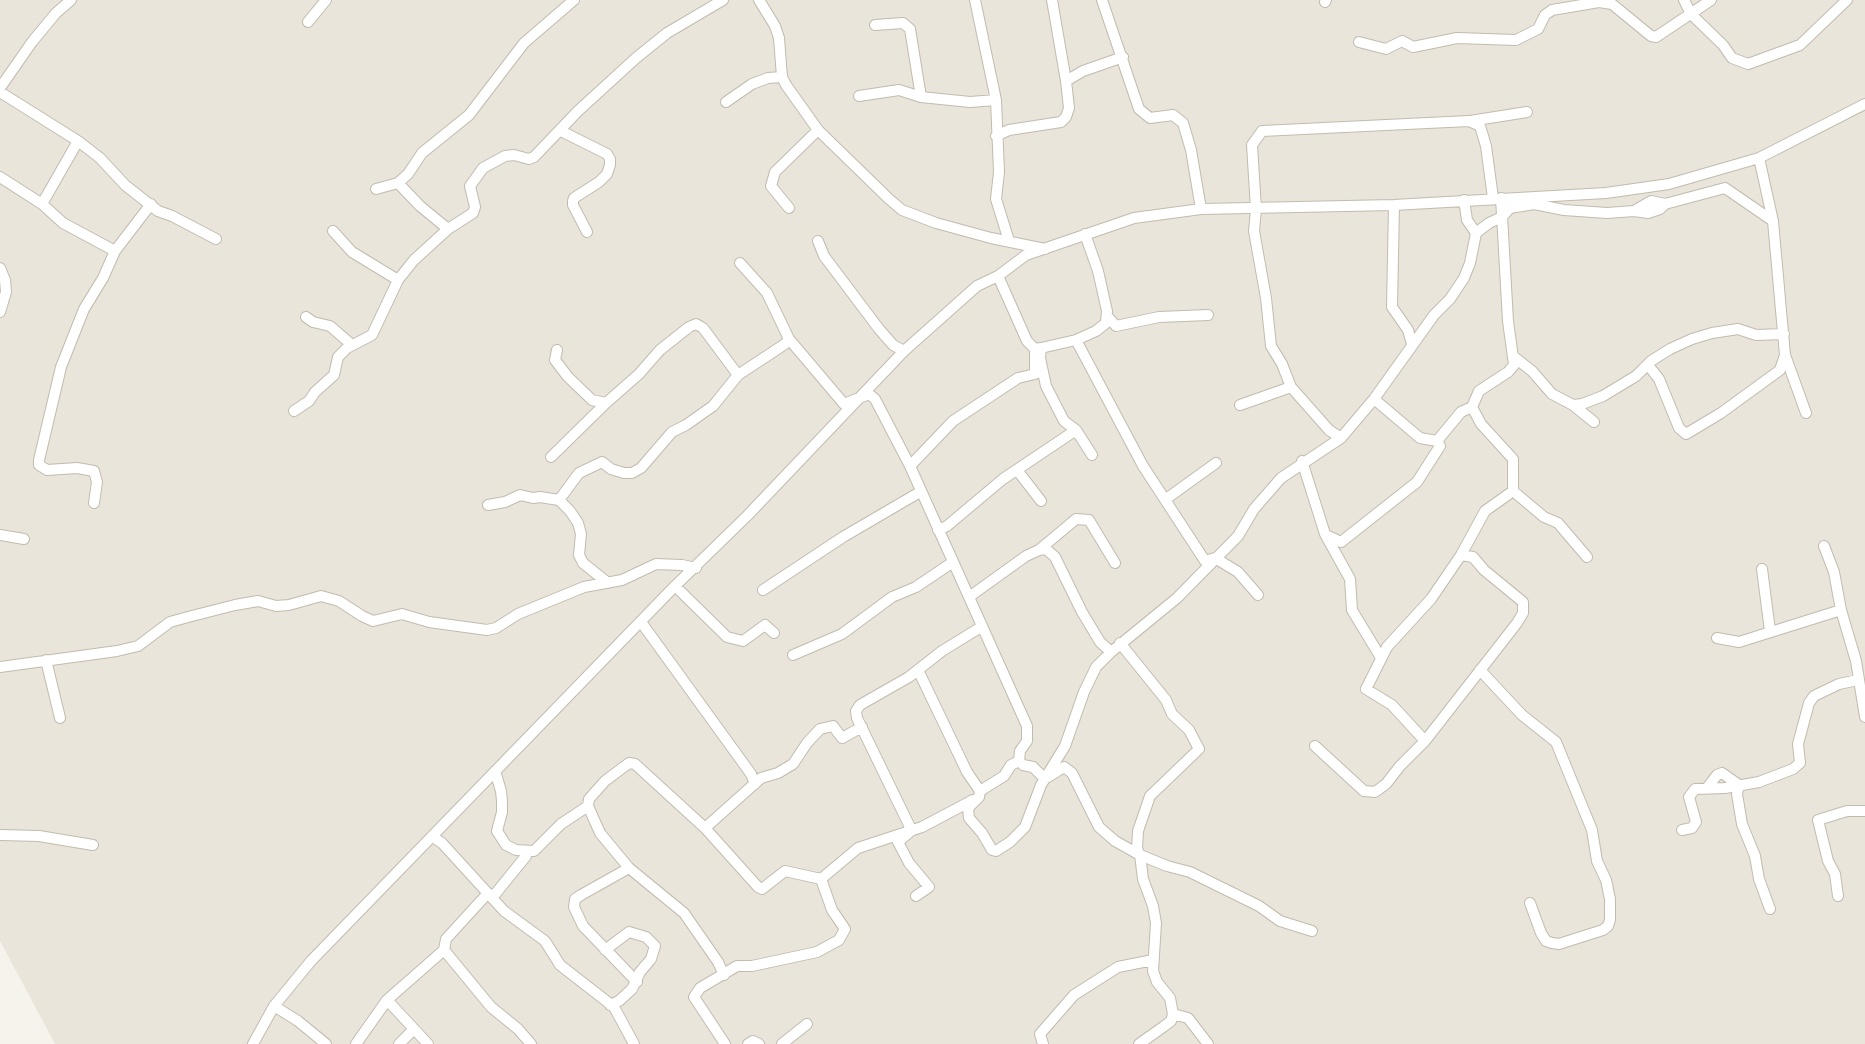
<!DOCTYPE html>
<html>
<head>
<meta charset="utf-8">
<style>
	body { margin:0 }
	canvas { display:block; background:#f6f3ec }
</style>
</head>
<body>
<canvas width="1865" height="1044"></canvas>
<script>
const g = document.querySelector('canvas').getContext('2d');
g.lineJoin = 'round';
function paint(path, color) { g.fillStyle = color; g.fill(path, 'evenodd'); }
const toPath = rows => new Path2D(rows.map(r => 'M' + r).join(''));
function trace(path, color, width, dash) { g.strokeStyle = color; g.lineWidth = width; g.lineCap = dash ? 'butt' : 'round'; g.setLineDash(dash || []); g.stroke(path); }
const residential = toPath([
	[0,0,1865,0,1865,1044,55,1044,0,941]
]);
const minor = toPath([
	[759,0,775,26,779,38,782,77,786,85,818,130,889,199,902,210,936,223,991,238,1045,249],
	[975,0,996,100,999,172,996,199,1009,241],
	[1102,0,1139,109,1150,118,1173,115,1183,123,1191,150,1201,209],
	[1684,0,1691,14,1723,45,1732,58,1748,64,1800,45,1847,0],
	[1325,2,1326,0],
	[308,22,326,0],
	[875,25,903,23,910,29,921,97],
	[1359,42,1386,49,1402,41,1413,47,1457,38,1516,40,1538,29,1545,15,1552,10,1599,2,1612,4,1651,36,1656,37,1711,0],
	[1066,81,1083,71,1123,57],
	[0,88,32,42,56,13,71,0],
	[0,92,78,141,100,158,125,185,158,211,172,216,216,239],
	[859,96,899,90,921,97,970,102,996,100],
	[726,102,752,84,768,78,782,77],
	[1470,121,1527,112],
	[561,131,607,154,610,159,610,165,607,174,599,182,574,198,573,201,573,205,587,232],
	[996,136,1009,130,1061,122,1066,117,1069,108,1066,81,1052,0],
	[78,141,42,204,63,223,115,251],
	[1759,158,1773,221,1785,355,1806,413],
	[0,177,42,204],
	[398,183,420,206,448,229],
	[376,189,398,183,408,174,422,153,469,115,524,43,574,0],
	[1464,200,1467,220,1476,233],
	[1394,205,1392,307,1408,330,1412,344],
	[789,208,771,186,775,172,818,130],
	[1634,211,1648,213,1660,209,1665,204],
	[333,231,352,252,398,280],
	[818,241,824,256,879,329,893,345,904,351],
	[740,263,767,293,789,339,844,404,869,394,875,399,910,466,1027,726,1027,741,1020,751,1019,761],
	[0,268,5,280,6,292,0,312],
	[998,276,1027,341,1035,349,1041,348,1040,358,1046,386,1064,421,1076,430,1092,455],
	[306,317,313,322,330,326,352,345],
	[1108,317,1116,326,1159,317,1208,315],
	[1076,340,1143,466,1205,561,1215,558,1238,572,1258,595],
	[1041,348,1076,340,1096,331,1106,323,1107,311,1098,271,1085,234],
	[557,350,555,360,568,377,592,400,606,403,639,374,660,350,689,327,696,324,703,328,738,375],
	[1514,357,1532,371,1552,394,1573,405,1582,404,1603,396,1636,376,1651,361,1670,349,1692,339,1712,333,1738,329,1756,335,1784,334],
	[1648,365,1659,379,1679,428,1686,434,1721,413,1780,370,1785,355],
	[1374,399,1420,438,1437,441,1461,412,1472,407,1479,391,1508,372,1514,365,1508,321,1501,198],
	[1240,405,1291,387],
	[1573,405,1594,422],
	[1472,407,1481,424,1513,459,1513,491],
	[294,411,309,401,315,392,334,375,338,357,347,348,372,335,398,280,414,260,448,229,473,213,475,207,470,186,483,168,505,156,514,155,529,159,534,157,578,111,636,58,667,33,723,0],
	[1341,438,1329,430,1291,387,1282,364,1271,346,1266,298,1254,231,1256,209,1252,145,1262,131,1469,121,1480,126,1486,146,1493,198],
	[551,457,606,403],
	[1302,461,1325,534,1350,579,1352,610,1381,658],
	[910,466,953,421,1018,378,1035,374,1035,352],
	[1017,470,1041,501],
	[1513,491,1544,517,1558,523,1587,557],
	[1166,499,1216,463],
	[559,500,579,473,602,462,611,469,624,473,632,473,641,468,672,432,686,425,713,406,738,375,785,344,789,339],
	[94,503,97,482,94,471,77,468,47,470,39,465,39,460,61,367,84,309,103,278,115,251,151,204],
	[488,505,505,502,520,495,533,498,540,497,559,500,570,511,578,523,581,534,579,555,583,563,608,583],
	[938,530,947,526,1003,479,1076,430],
	[0,535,24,539],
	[1326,535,1341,542,1417,482,1440,446,1437,441],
	[1824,546,1834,572,1841,610,1856,661,1865,717],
	[1039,550,1076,519,1089,520,1115,563],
	[1762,569,1770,631],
	[675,586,727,637,743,641,765,625,774,633],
	[763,590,843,537,920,492],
	[969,597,1026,556,1039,550,1046,549,1055,557,1082,612,1100,642,1111,652],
	[641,622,751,774,755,784],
	[1717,638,1739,642,1841,610],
	[1120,643,1166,700,1172,714,1189,730,1199,749,1150,796,1138,831,1137,849,1140,855,1167,866,1190,872,1259,906,1280,921,1312,931],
	[793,655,842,634,892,597,916,587,953,562],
	[46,660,60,718],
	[0,667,117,651,138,646,170,622,188,617,235,605,258,601,276,606,289,605,321,596,339,601,362,616,373,621,402,614,429,622,487,630,496,628,518,614,584,587,622,580,656,564,682,565,696,568],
	[918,670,967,772,980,791],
	[1480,670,1522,715,1556,742,1592,830,1597,861,1606,880,1610,899,1610,920,1608,926,1603,930,1559,944,1552,943,1546,941,1541,933,1530,903],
	[1425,741,1392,705,1366,689,1387,647,1431,599,1461,555,1485,511,1513,491],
	[1315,746,1364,791,1375,792,1386,784,1400,766,1425,741,1517,623,1523,613,1523,602,1484,570,1473,557,1461,555],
	[1019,761,1011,765,1004,776,980,791,979,797,968,808,969,818,982,833,992,850,996,851,1010,842,1025,827,1041,785,1065,746,1084,692,1096,667,1111,652,1177,598,1238,536,1254,509,1281,478,1341,438,1374,399,1434,315,1450,299,1464,278,1470,263,1476,233,1489,223,1502,217,1510,208,1534,204,1564,210,1607,213,1634,211,1651,201,1665,204,1725,188,1773,221],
	[1019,761,1023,765,1033,767,1045,779],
	[495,771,501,791,502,801,502,812,497,831,506,845,516,850,534,851,561,824,588,806],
	[1048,777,1064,767,1072,773,1099,827,1115,841,1140,855,1143,879,1153,906,1156,923,1153,971,1157,982,1170,998,1173,1014,1171,1021,1163,1027,1139,1044],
	[1739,785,1737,794,1742,824,1755,856,1759,879,1770,909],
	[1707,788,1717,775,1722,773,1739,785],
	[705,828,761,778,778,773,793,764,807,743,820,729,833,726,842,738,862,727],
	[1682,830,1692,828,1696,822,1689,797,1695,789,1725,788,1759,782,1793,769,1800,763,1798,744,1809,703,1814,696,1839,684,1858,680],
	[0,835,39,836,93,845],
	[433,837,442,843,504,911,545,941,560,965,614,1007,634,1044],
	[629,868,581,895,575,899,574,907,583,926,637,982],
	[821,879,858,848,922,827,973,800],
	[488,893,446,939,444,950,491,1007,518,1029,531,1044],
	[916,896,929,887,909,863,898,842,910,832,909,825,857,718,856,711,860,705,909,677,942,651,981,627],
	[1838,896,1835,874,1828,861,1818,820,1847,811,1865,811],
	[492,898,526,856,526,852],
	[605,950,629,932,646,937,655,946,651,959,640,972,632,989,619,1001,610,1005],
	[724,975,718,962,684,913,629,868,600,833,588,806,589,799,605,781,629,763,635,764,705,828,758,887,762,889,785,871,821,879],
	[387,1000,428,1044],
	[274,1006,298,1021,326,1044],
	[1173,1014,1188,1018,1208,1044],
	[253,1044,274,1006,311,961,675,586,747,516,904,351,977,286,998,276,1026,255,1134,218,1201,209,1394,205,1606,193,1669,184,1759,158,1865,104],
	[356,1044,387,1000,444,950],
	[399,1044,414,1029],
	[725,1044,694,997,700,988,737,966,752,966,817,952,839,940,845,929,832,910,821,879],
	[748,1044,753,1041,759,1044],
	[782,1044,807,1024],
	[1043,1044,1040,1034,1074,995,1118,967,1153,960]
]);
paint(residential, '#eae5da');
trace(minor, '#c2bbae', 12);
trace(minor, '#fff', 10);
</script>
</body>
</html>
